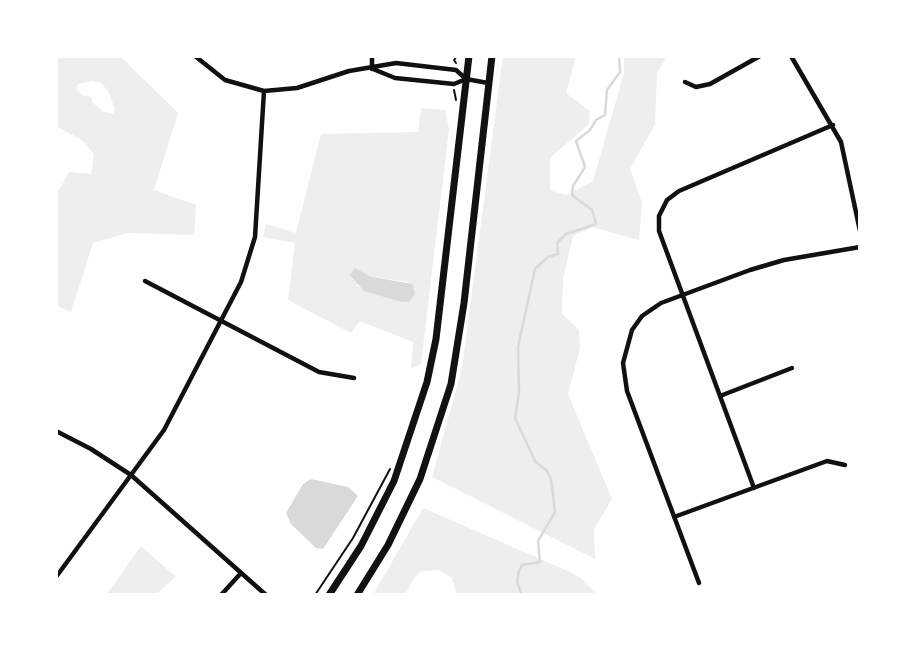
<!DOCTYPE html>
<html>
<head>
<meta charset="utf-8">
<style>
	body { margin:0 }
	#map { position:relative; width:916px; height:651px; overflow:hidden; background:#fff; font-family:Mulish,sans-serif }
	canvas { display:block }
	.frame { position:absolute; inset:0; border:58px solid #fff; pointer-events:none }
</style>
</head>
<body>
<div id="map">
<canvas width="916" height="651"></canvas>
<div class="frame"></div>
</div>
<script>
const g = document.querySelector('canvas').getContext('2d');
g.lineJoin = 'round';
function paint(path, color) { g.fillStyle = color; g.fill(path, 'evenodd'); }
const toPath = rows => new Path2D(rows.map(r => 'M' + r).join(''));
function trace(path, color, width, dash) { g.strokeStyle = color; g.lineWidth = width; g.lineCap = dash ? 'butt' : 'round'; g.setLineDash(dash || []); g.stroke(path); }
const green = toPath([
	[56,56,120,56,178,113,154,190,196,205,194,235,127,233,93,243,71,312,56,305,56,190,59,190,69,172,91,174,94,154,82,140,56,126],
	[92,81,101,83,108,91,115,109,113,114,104,112,93,103,91,97,82,95,76,88,78,84],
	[503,56,576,56,566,93,590,111,589,124,550,158,550,190,566,195,593,181,624,73,624,56,667,56,657,74,655,124,630,169,642,202,639,240,592,227,573,236,563,279,562,314,579,330,580,348,568,394,612,499,594,529,595,559,432,477,462,368],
	[421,108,445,110,449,129,421,364,411,369,413,342,360,321,351,333,288,300,295,243,263,237,266,224,296,233,321,134,418,132],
	[355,268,372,277,408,282,415,289,358,287],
	[423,508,570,572,581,578,597,595,457,595,452,578,438,570,422,571,414,578,405,595,373,595],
	[141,546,176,577,155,595,106,595]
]);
const water = toPath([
	[355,268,372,277,413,284,415,294,409,302,402,302,364,291,350,275],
	[311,479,348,487,358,496,323,549,316,548,291,524,286,513,303,484]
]);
const stream = toPath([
	[522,595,517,582,519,571,522,565,540,562,538,541,555,512,551,479,547,471,535,461,515,418,519,393,518,347,535,269,548,257,558,254,557,243,566,234,596,224,592,210,572,195,573,186,585,167,576,141,590,130,596,120,605,115,607,90,620,72,619,56]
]);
const path = toPath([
	[456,63,454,60,457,56],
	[454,90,456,100],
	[315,595,353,538,390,469]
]);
const minor = toPath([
	[195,56,225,80,264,91,297,88,349,71,396,63,456,70,466,79],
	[791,56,841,142,860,231],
	[372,69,372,56],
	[373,69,395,78,454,84,466,79,488,83],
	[685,82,696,87,710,84,760,56],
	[145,281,319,372,354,378],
	[720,396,792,368],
	[56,431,91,449,131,475,266,595],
	[754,488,659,231,659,216,667,200,679,191,833,125],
	[674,517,827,461,845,465],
	[56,577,164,430,241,282,255,237,264,91],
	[699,583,627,391,623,363,632,330,642,316,661,303,750,270,784,260,860,247],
	[221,595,241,573]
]);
const trunk = toPath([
	[329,595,361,546,394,481,427,382,436,339,469,56],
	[357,595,388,545,420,479,451,384,464,303,492,56]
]);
paint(green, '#eee');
paint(water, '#d9d9d9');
trace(stream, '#d9d9d9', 2.5);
trace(path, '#111', 2);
trace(minor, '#111', 4.5);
trace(trunk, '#111', 7);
</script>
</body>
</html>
